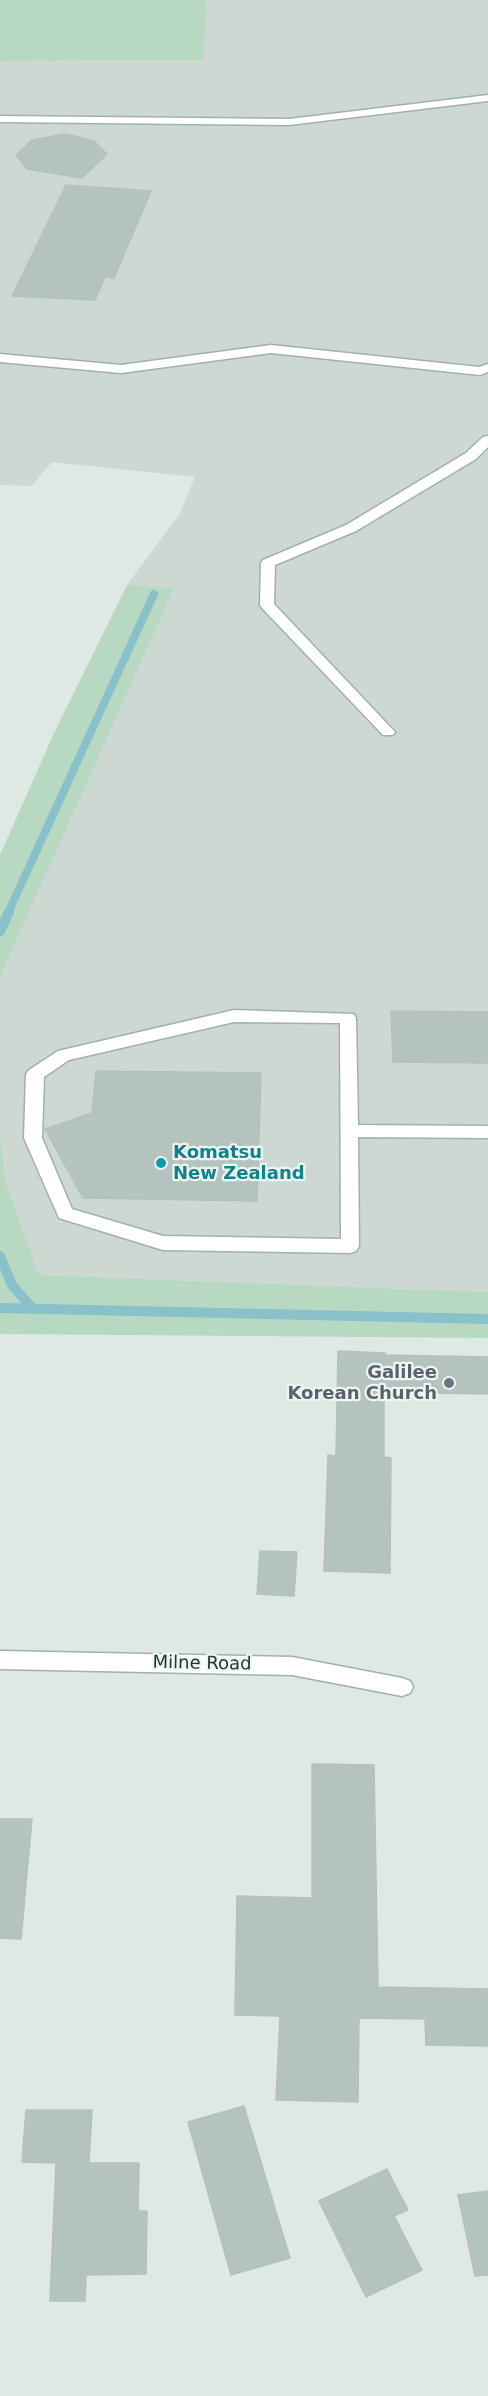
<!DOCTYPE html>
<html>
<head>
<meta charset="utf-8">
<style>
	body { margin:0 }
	canvas { display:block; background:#dee9e4 }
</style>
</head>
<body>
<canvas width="488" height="2396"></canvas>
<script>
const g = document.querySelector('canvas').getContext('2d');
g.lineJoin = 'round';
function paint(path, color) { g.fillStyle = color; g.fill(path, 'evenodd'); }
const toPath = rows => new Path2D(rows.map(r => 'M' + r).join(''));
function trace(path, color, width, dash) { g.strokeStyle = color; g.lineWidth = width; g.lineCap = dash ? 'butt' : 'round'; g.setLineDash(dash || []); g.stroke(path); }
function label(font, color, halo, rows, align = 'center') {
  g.font = font + ' "DejaVu Sans",sans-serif'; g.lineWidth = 4.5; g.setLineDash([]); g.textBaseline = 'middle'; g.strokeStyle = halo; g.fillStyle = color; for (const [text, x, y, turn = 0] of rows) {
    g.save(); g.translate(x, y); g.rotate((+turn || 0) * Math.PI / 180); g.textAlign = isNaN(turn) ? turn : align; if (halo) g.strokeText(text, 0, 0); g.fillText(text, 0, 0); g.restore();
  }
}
const built = toPath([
	[207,0,488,0,488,1292,39,1275,6,1183,0,1139,0,977,173,588,127,585,179,515,195,477,52,462,31,486,0,485,0,61,202,60]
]);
const green = toPath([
	[0,0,207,0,203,60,0,61],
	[127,585,174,588,0,977,0,855,54,733],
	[0,1139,6,1183,39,1275,488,1292,488,1338,0,1334]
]);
const streamFar1 = toPath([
	[8,913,154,594]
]);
const stream = toPath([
	[0,931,9,912],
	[0,1256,12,1285,33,1309],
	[0,1308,488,1319]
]);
const building = toPath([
	[66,134,94,141,107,154,82,178,27,169,16,155,32,140,66,134],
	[66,185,151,191,114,278,105,277,95,300,12,296,66,185],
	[391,1011,488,1012,488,1063,393,1062,391,1011],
	[96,1071,261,1073,257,1201,83,1198,45,1129,92,1113,96,1071],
	[338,1351,385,1353,385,1355,488,1357,488,1394,384,1392,384,1457,391,1458,390,1573,324,1571,328,1455,336,1456,338,1351],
	[260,1551,297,1552,294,1596,257,1594,260,1551],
	[312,1764,374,1765,378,1987,488,1989,488,2046,426,2045,425,2019,359,2018,358,2102,276,2100,280,2016,235,2015,237,1896,312,1898,312,1764],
	[0,1819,32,1819,21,1939,0,1938,0,1819],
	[244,2106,290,2258,231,2275,188,2122,244,2106],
	[26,2110,92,2110,89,2163,139,2163,138,2211,147,2211,146,2274,86,2275,85,2301,50,2301,56,2163,22,2162,26,2110],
	[387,2169,408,2210,394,2216,422,2270,366,2297,319,2201,387,2169],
	[488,2191,488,2275,475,2276,458,2195,488,2191]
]);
const minor = toPath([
	[488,95,488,101,289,125,0,122,0,116,289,119,488,95],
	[271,345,479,367,488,364,488,372,480,375,271,353,121,373,0,362,0,354,121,365,271,345],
	[488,436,488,447,476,459,356,531,275,565,274,604,395,732,393,735,383,735,262,608,260,605,261,563,263,560,346,525,466,453,483,437,488,436],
	[234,1010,354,1014,356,1018,358,1125,488,1126,488,1138,358,1137,359,1246,356,1251,350,1253,163,1250,59,1218,24,1138,26,1074,29,1070,58,1051,234,1010],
	[234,1022,340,1023,341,1239,163,1236,72,1209,42,1138,44,1077,69,1060,234,1022],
	[0,1651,292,1657,402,1678,410,1681,413,1687,410,1693,402,1696,292,1675,0,1669,0,1651]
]);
const markers = [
	[161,1163,6,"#0f9aa8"],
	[449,1383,6,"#6b7280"]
];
const cultureNames = [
	["Komatsu",173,1153],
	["New Zealand",173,1174]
];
const worshipNames = [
	["Galilee",437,1373],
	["Korean Church",437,1394]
];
const streetNames = [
	["Milne Road",202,1664,1]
];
paint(built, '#cdd8d3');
paint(green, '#b8d9c1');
trace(streamFar1, '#89c1cb', 8);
trace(stream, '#89c1cb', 10);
paint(building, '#b4c3bd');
trace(building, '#b2c2bb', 1.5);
trace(minor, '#a2b0ab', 3);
paint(minor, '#fff');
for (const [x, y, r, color] of markers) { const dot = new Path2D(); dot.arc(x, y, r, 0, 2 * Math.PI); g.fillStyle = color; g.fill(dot); trace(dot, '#eef6f2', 2); }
label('bold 18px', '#0d838f', '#eef6f2', cultureNames, 'left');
label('bold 18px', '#5b616d', '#eef6f2', worshipNames, 'right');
label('18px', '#213731', '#eef6f2', streetNames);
</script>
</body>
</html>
